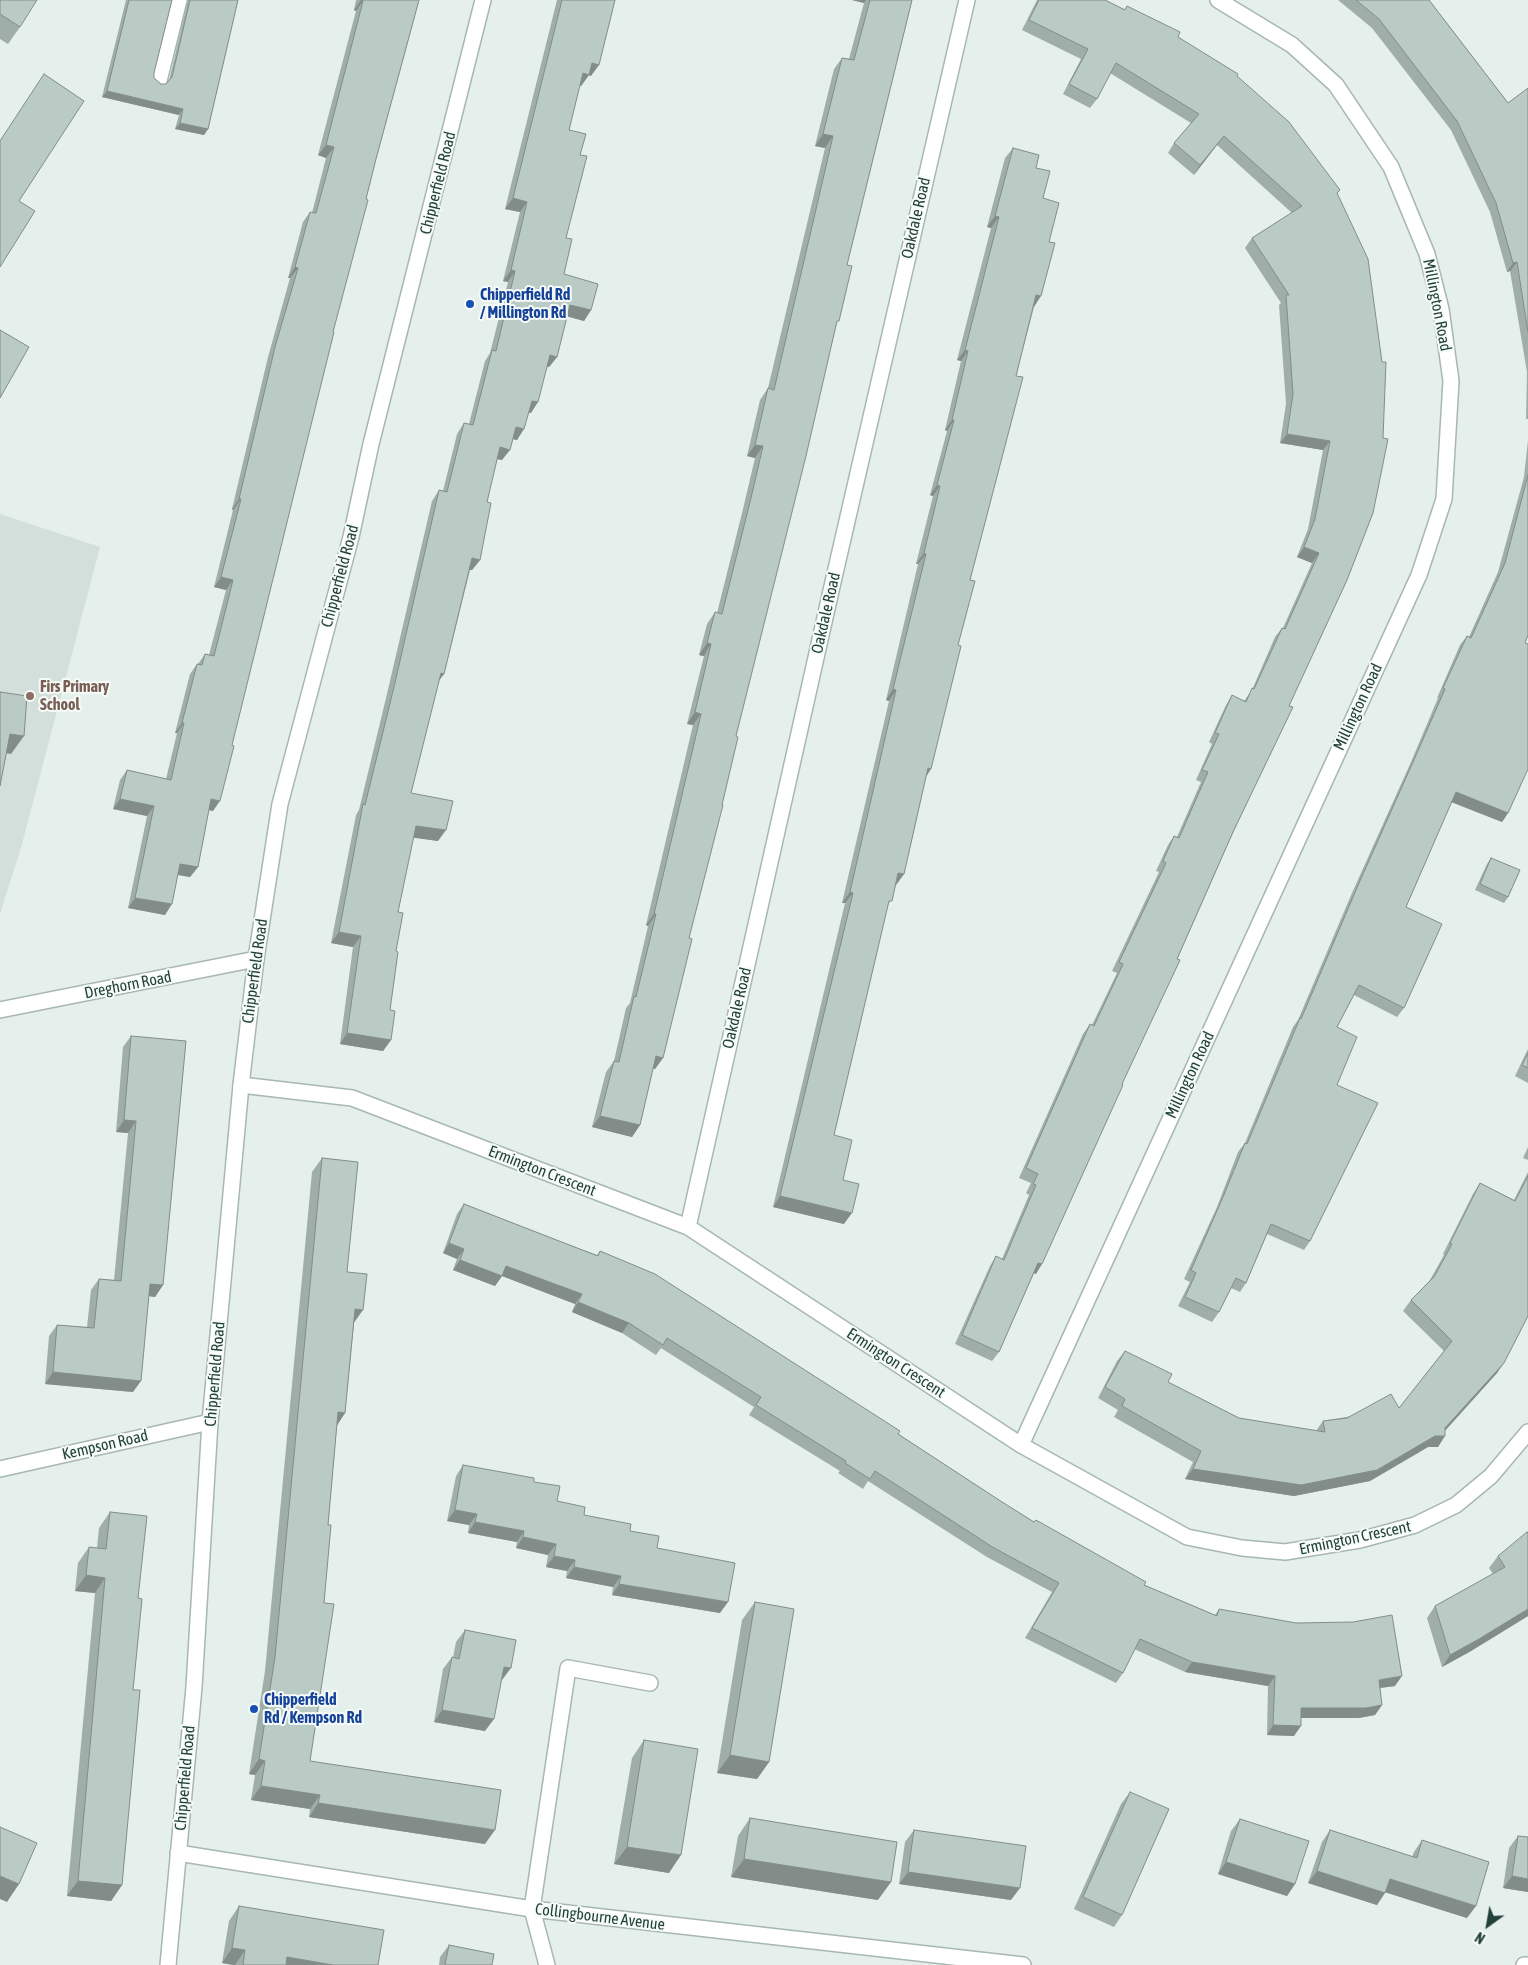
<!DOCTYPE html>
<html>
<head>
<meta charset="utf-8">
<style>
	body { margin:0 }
	#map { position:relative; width:1528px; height:1965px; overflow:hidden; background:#e5efeb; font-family:"Asap Condensed",sans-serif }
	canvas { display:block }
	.north { position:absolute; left:1463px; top:1900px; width:50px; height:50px; -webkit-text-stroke:4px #f6fbf8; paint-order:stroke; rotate:212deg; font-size:14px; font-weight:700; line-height:20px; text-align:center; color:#23413b }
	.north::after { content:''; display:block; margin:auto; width:18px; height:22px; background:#23413b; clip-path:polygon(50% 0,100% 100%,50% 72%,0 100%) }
</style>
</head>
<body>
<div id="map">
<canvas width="1528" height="1965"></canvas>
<div class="north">N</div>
</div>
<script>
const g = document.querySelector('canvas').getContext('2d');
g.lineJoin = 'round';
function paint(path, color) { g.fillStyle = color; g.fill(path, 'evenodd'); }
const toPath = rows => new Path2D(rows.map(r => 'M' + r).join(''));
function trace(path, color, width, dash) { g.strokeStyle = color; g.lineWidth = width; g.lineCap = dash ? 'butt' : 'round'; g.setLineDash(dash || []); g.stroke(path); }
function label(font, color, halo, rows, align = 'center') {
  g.font = font + ' "Asap Condensed",sans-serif'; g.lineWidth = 4; g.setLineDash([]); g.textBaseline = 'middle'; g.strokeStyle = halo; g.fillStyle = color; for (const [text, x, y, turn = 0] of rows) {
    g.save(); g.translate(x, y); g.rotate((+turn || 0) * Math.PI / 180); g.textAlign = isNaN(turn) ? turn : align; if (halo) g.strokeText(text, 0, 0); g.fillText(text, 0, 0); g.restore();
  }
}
const built = toPath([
	[0,514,100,547,22,844,0,914]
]);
const service = toPath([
	[159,81,179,0]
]);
const minor = toPath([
	[0,1010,256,959],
	[241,1085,352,1098,688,1227,1021,1445,1187,1537,1242,1548,1285,1552,1360,1540,1415,1525,1456,1505,1491,1476,1528,1432],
	[688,1227,833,582,967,0],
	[1021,1445,1419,575,1444,499,1451,381,1441,309,1427,254,1391,167,1336,85,1292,45,1218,0],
	[0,1469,210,1422],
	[178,1853,532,1909,1023,1965],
	[547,1965,532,1909,568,1668,650,1683],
	[1524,1965,1528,1965]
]);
const tertiary = toPath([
	[168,1965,194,1687,210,1422,241,1085,256,959,280,804,351,537,371,444,483,0]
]);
const wall = toPath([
	[0,0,20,27,8,44,0,39],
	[126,0,172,0,154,73,154,78,161,84,166,84,169,81,188,0,238,0,208,129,204,135,175,129,179,115,102,97],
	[356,0,419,0,376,159,213,811,209,810,198,867,190,877,178,875,165,915,128,908,147,816,113,809,120,780,127,770,166,779,177,733,175,733,190,674,197,664,198,664,205,654,209,655,226,590,214,587,233,510,232,509,268,357,290,278,288,278,303,222,310,212,312,213,326,158,318,155,356,11,354,10],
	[557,0,615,0,591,76,589,75,581,86,580,85,569,130,580,155,566,238,564,274,591,310,584,321,567,316,557,357,549,367,547,367,531,413,529,412,517,440,513,439,502,460,497,459,487,502,480,560,472,570,470,570,444,674,439,681,411,793,438,841,413,837,398,912,396,951,390,1010,391,1040,383,1051,340,1044,353,947,331,943,356,815,359,810,386,698,432,501,439,490,443,491,457,434,464,423,469,424,485,361,490,353,508,282,503,281,520,212,505,209],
	[852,0,912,0,847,265,836,326,736,736,689,938,663,1058,655,1069,653,1068,640,1125,632,1137,592,1127,606,1072,614,1061,626,1008,630,1003,648,926,646,925,693,725,687,724,704,656,699,655,707,624,715,612,717,613,743,509,755,458,747,456,760,400,768,388,825,148,815,146,834,69,842,58,849,59,864,3],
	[1037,0,1105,0,1125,10,1127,6,1178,37,1237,76,1340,190,1337,194,1382,362,1289,706,1122,1084,1036,1274,1034,1273,999,1352,992,1361,955,1344,990,1266,996,1256,1002,1259,1029,1195,1026,1193,1031,1183,1019,1178,1083,1034,1090,1024,1092,1025,1117,973,1112,971,1159,872,1156,871,1168,845,1174,836,1177,837,1201,782,1196,780,1212,744,1209,742,1226,705,1232,695,1244,701,1252,690,1275,637,1282,628,1283,628,1312,563,1297,557,1308,529,1323,450,1280,443,1286,404,1279,305,1281,303,1245,248,1252,238,1292,213,1217,145,1194,175,1168,153,1174,143,1191,123,1110,73,1097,99,1090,108,1063,94,1081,59,1022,30],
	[1338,0,1429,0,1508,103,1528,88,1528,419,1526,419,1527,372,1510,271,1507,272,1490,212,1451,130,1372,28],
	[1013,148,1036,168,1043,198,1049,242,1034,307,1016,376,904,874,896,885,887,908,834,1135,843,1180,844,1224,773,1207,845,903,842,903,889,701,886,700,918,564,916,564,933,496,930,495,947,431,945,430,961,361,957,360,991,228,987,227,1005,158],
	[1528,440,1528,635,1525,643,1508,813,1502,822,1451,802,1406,907,1404,1008,1397,1017,1354,995,1337,1027,1337,1085,1310,1241,1304,1250,1267,1234,1246,1283,1240,1292,1231,1288,1219,1312,1212,1322,1178,1306,1190,1282,1184,1279,1217,1207,1238,1152,1245,1143,1293,1027,1298,1020,1352,893,1411,762,1438,698,1437,698,1460,645,1467,636,1469,637,1498,572,1524,477],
	[1491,858,1508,897,1504,903,1475,890,1487,864],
	[131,1036,163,1285,155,1297,149,1296,133,1392,45,1384,49,1336,57,1325,87,1327,91,1290,99,1279,114,1280,128,1133,116,1132,123,1047],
	[1528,1049,1528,1083,1515,1076],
	[1528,1147,1528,1160,1523,1158],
	[322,1158,347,1272,354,1323,345,1413,337,1425,328,1525,324,1603,310,1761,485,1844,309,1817,310,1809,251,1800,255,1775,249,1774,265,1671,312,1172],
	[1528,1172,1528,1316,1497,1373,1445,1431,1438,1447,1428,1447,1370,1481,1294,1496,1185,1479,1193,1462,1114,1417,1118,1410,1098,1398,1117,1361,1125,1351,1168,1382,1239,1418,1316,1431,1323,1421,1399,1408,1444,1351,1403,1311,1411,1300,1430,1280,1444,1255,1443,1254,1473,1194,1480,1183,1514,1200],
	[464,1204,559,1241,597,1255,600,1251,898,1434,999,1500,1034,1522,1144,1585,1215,1615,1219,1609,1395,1686,1380,1688,1382,1705,1375,1715,1359,1718,1301,1718,1294,1736,1267,1735,1268,1686,1185,1672,1134,1649,1123,1673,1116,1683,1025,1638,1052,1592,987,1557,868,1481,863,1489,838,1473,840,1471,749,1415,754,1407,661,1348,656,1355,622,1333,572,1312,575,1304,502,1276,495,1286,453,1270,457,1259,443,1253,457,1214],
	[463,1465,534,1482,557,1501,584,1515,630,1531,657,1548,720,1613,612,1595,613,1587,566,1578,567,1571,546,1567,548,1555,516,1548,517,1542,468,1533,469,1525,447,1521,456,1476],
	[110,1512,138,1598,122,1885,111,1901,67,1896,95,1593,75,1591,78,1563,89,1547,97,1548,99,1528],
	[1528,1533,1528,1616,1471,1651,1442,1667,1427,1618,1435,1606,1493,1574,1489,1568,1498,1556],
	[755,1602,769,1762,757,1779,717,1773,742,1620],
	[465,1630,502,1680,501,1680,485,1731,434,1722,443,1669,452,1657,453,1658,456,1642],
	[644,1740,669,1873,614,1864,632,1758],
	[1130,1792,1122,1915,1114,1927,1074,1909,1121,1804],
	[750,1818,878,1900,731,1877,738,1836],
	[1240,1819,1295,1884,1287,1896,1218,1874,1231,1831],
	[914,1830,1011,1900,899,1884,905,1842],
	[1330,1830,1412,1857,1414,1852,1422,1840,1467,1918,1385,1892,1377,1905,1308,1883,1322,1842],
	[1518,1836,1528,1837,1528,1892,1503,1888,1509,1848],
	[239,1906,378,1965,232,1965,222,1963,229,1921],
	[449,1945,492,1965,439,1965,440,1957]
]);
const shadedWall = toPath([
	[361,0,363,1,356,11,354,10],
	[852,0,866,0,864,3],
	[592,63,599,65,591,76,589,75,581,86,576,84],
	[107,91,183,109,179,115,102,97],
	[180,123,208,129,204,135,175,129],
	[823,134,833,136,825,148,815,146],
	[1224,136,1217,145,1194,175,1200,165],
	[326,145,334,147,326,158,318,155],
	[513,198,527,202,520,212,505,209],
	[995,216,999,217,991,228,987,227],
	[1517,262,1510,271,1507,272,1513,263],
	[295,267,298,268,290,278,288,278],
	[511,270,515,271,508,282,503,281],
	[1036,295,1041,296,1034,307,1029,306],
	[570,305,591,310,584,321,562,315],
	[965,350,968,351,961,361,957,360],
	[550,355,557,357,549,367,543,366],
	[532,401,538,402,531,413,524,411],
	[952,420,954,420,947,431,945,430],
	[516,427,524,429,517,440,508,438],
	[1287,434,1330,441,1323,450,1280,443],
	[755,445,763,446,755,458,747,456],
	[500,447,510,450,502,460,492,458],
	[937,485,940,486,933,496,930,495],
	[239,499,241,499,233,510,232,509],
	[1304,547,1319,553,1312,563,1297,557],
	[924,553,926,554,918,564,916,564],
	[472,558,480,560,472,570,465,569],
	[221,577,233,580,226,590,214,587],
	[707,643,711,644,704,656,699,655],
	[441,673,444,674,436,684],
	[893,689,896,690,889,701,886,700],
	[695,712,701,714,693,725,687,724],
	[182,723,184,723,177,733,175,733],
	[10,734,24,736,11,754,0,752],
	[928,768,931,769,924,780],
	[1456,792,1508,813,1502,822,1449,801],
	[120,799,154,806,147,816,113,809],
	[211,799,220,801,213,811,204,809],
	[416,826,446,830,438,841,408,837],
	[180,864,198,867,190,877,173,874],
	[898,873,904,874,896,885],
	[850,892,853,893,845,903,842,903],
	[135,898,172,904,165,915,128,908],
	[654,914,656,914,648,926,646,925],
	[339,932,361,936,353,947,331,943],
	[347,1033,391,1040,383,1051,340,1044],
	[656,1056,663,1058,655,1069,648,1067],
	[600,1116,640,1125,632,1137,592,1127],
	[124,1120,136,1121,128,1133,116,1132],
	[780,1196,852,1213,844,1224,773,1207],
	[449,1243,464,1249,457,1259,443,1253],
	[460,1260,506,1266,582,1294,575,1304,502,1276,495,1286,453,1270],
	[1038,1263,1042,1264,1036,1274,1032,1272],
	[150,1284,163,1285,155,1297,142,1295],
	[578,1302,629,1323,622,1333,572,1312],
	[355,1309,363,1310,353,1324],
	[1504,1363,1497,1373,1440,1436,1445,1436,1438,1447,1428,1447,1370,1481,1294,1496,1185,1479,1193,1469,1445,1428],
	[53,1372,141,1381,133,1392,45,1384],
	[338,1412,345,1413,336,1427],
	[455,1510,477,1514,469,1525,447,1521],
	[475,1522,524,1531,517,1542,468,1533],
	[523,1537,556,1544,548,1555,516,1548],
	[554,1556,575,1560,567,1571,546,1567],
	[574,1567,621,1576,613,1587,566,1578],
	[86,1575,105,1578,95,1593,75,1591],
	[619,1584,728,1602,720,1613,612,1595],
	[1528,1609,1528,1616,1471,1651,1442,1667,1450,1655],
	[1192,1662,1275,1676,1268,1686,1185,1672],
	[504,1667,511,1668,502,1680,495,1679],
	[1402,1676,1395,1686,1372,1689,1379,1680],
	[1382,1705,1375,1715,1359,1718,1294,1718,1301,1708],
	[442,1710,494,1719,485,1731,434,1722],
	[1273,1725,1301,1726,1294,1736,1267,1735],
	[730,1755,769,1762,757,1779,717,1773],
	[259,1759,265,1761,255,1775,249,1774],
	[261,1786,320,1795,310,1809,251,1800],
	[318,1803,495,1830,485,1844,309,1817],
	[627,1847,681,1855,669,1873,614,1864],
	[744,1859,891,1882,878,1900,731,1877],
	[1226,1862,1295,1884,1287,1896,1218,1874],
	[1317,1871,1385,1893,1377,1905,1308,1883],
	[908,1872,1020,1888,1011,1900,899,1884],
	[0,1876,19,1884,7,1902,0,1899],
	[1512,1876,1528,1879,1528,1892,1503,1888],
	[1390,1879,1476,1906,1467,1918,1381,1891],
	[78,1881,122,1885,111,1901,67,1896],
	[232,1948,245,1950,235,1965,222,1963],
	[287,1957,333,1965,281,1965]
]);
const building = toPath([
	[0,0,37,0,20,27,0,14,0,0],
	[129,0,172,0,154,73,154,78,161,84,166,84,172,77,190,0,238,0,208,129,180,123,183,109,107,91,129,0],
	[361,0,419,0,376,159,366,199,368,200,333,332,334,332,232,745,234,746,220,801,211,799,198,867,180,864,172,904,135,898,154,806,120,799,127,770,171,780,184,723,182,723,197,664,202,665,205,654,214,656,233,580,221,577,241,499,239,499,275,347,298,268,295,267,310,212,316,213,334,147,326,145,363,1,361,0],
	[562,0,615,0,599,65,592,63,589,75,583,73,569,130,586,134,580,155,587,156,566,238,572,239,564,274,598,284,591,310,570,305,557,357,550,355,538,402,532,401,524,429,516,427,510,450,500,447,487,502,491,503,480,560,472,558,444,674,441,673,411,793,453,801,446,830,416,826,398,912,403,913,396,951,398,952,390,1010,395,1011,391,1040,347,1033,361,936,339,932,363,804,365,805,394,687,439,490,447,492,464,423,473,425,492,350,496,351,515,271,511,270,527,202,513,198,562,0],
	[870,0,912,0,847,265,852,266,839,321,837,321,806,456,736,736,738,737,722,805,723,805,689,938,692,939,663,1058,656,1056,640,1125,600,1116,614,1061,619,1062,634,996,636,997,656,914,654,914,701,714,695,712,711,644,707,643,715,612,722,614,751,498,763,446,755,445,768,388,774,390,833,136,823,134,842,58,854,60,870,0],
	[1039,0,1105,0,1125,10,1127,6,1180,32,1178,37,1238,74,1237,76,1289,122,1340,190,1337,193,1368,259,1382,362,1386,362,1383,438,1388,439,1373,513,1347,580,1289,706,1293,707,1233,832,1177,959,1180,960,1122,1084,1123,1085,1042,1264,1038,1263,999,1352,962,1335,996,1256,1004,1260,1020,1222,1036,1185,1033,1184,1038,1174,1026,1168,1090,1024,1094,1026,1123,964,1119,962,1166,863,1163,861,1174,836,1179,838,1208,772,1202,770,1219,734,1215,733,1232,695,1246,702,1252,688,1254,689,1282,628,1285,629,1319,553,1304,547,1315,519,1330,441,1287,434,1293,394,1286,295,1289,295,1252,238,1302,206,1224,136,1200,165,1174,143,1199,114,1116,63,1097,99,1069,84,1088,49,1029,20,1039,0],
	[1356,0,1429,0,1508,103,1528,88,1528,332,1517,262,1513,263,1496,203,1457,121,1379,19,1356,0],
	[44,74,84,101,19,201,35,211,0,267,0,141,44,74],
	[1013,148,1039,155,1036,168,1050,171,1043,198,1059,203,1049,242,1055,243,1041,296,1036,295,1016,376,1023,377,970,580,975,581,958,645,961,646,931,769,928,768,904,874,898,873,892,901,889,901,834,1135,852,1140,843,1180,859,1184,852,1213,780,1196,853,893,850,892,896,690,893,689,926,554,924,553,940,486,937,485,954,420,952,420,968,351,965,350,999,217,995,216,1013,148],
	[0,330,29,347,0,398,0,330],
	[1528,475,1528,635,1525,643,1528,644,1528,769,1508,813,1456,792,1406,907,1442,924,1404,1008,1359,985,1337,1027,1357,1037,1337,1085,1378,1103,1310,1241,1271,1224,1246,1283,1236,1278,1219,1312,1185,1297,1196,1273,1191,1270,1223,1197,1245,1143,1247,1144,1300,1018,1301,1019,1359,883,1417,753,1445,689,1443,688,1467,636,1471,638,1505,563,1528,475],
	[0,692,27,696,24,736,10,734,0,786,0,692],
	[1491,858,1520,870,1508,897,1480,884,1491,858],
	[131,1036,186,1041,163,1285,150,1284,141,1381,53,1372,57,1325,94,1328,99,1279,121,1281,136,1121,124,1120,131,1036],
	[1528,1053,1528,1068,1522,1065,1528,1053],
	[322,1158,358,1162,347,1272,367,1274,363,1310,355,1309,345,1413,338,1412,328,1525,331,1525,324,1603,334,1604,310,1761,501,1790,495,1830,318,1803,320,1795,261,1786,265,1761,259,1759,275,1657,322,1158],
	[1528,1176,1528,1316,1504,1363,1445,1428,1445,1436,1435,1436,1377,1470,1301,1485,1193,1469,1201,1451,1122,1406,1125,1399,1105,1387,1125,1351,1172,1374,1168,1382,1239,1418,1325,1432,1323,1421,1347,1418,1391,1394,1399,1408,1452,1341,1411,1300,1434,1277,1452,1244,1450,1243,1480,1183,1515,1201,1528,1176],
	[464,1204,559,1241,598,1256,600,1251,655,1274,900,1431,898,1434,999,1500,1034,1522,1036,1520,1146,1582,1144,1585,1217,1616,1219,1609,1296,1623,1353,1622,1392,1615,1402,1676,1379,1680,1382,1705,1366,1708,1301,1708,1301,1726,1273,1725,1275,1676,1192,1662,1140,1639,1123,1673,1032,1628,1059,1583,994,1548,875,1471,870,1479,845,1463,846,1461,756,1405,761,1397,667,1338,663,1345,629,1323,578,1302,582,1294,506,1266,502,1276,460,1260,464,1249,449,1243,464,1204],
	[463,1465,534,1478,534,1482,560,1486,557,1501,585,1507,584,1515,631,1524,630,1531,659,1536,657,1548,735,1563,728,1602,619,1584,621,1576,574,1567,575,1560,554,1556,556,1544,523,1537,524,1531,475,1522,477,1514,455,1510,463,1465],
	[110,1512,147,1516,138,1598,142,1599,133,1690,140,1690,122,1885,78,1881,105,1578,86,1575,89,1547,106,1549,110,1512],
	[1527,1532,1528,1533,1528,1609,1479,1639,1450,1655,1435,1606,1505,1567,1498,1556,1527,1532],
	[755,1602,794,1609,769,1762,730,1755,755,1602],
	[465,1630,516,1640,511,1668,504,1667,494,1719,442,1710,452,1657,459,1659,465,1630],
	[644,1740,698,1749,681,1855,627,1847,644,1740],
	[1130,1792,1169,1809,1122,1915,1083,1897,1130,1792],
	[750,1818,897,1842,891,1882,744,1859,750,1818],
	[1240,1819,1309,1841,1295,1884,1226,1862,1240,1819],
	[0,1827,37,1843,19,1884,0,1876,0,1827],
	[914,1830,1026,1846,1020,1888,908,1872,914,1830],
	[1330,1830,1417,1858,1422,1840,1489,1862,1476,1906,1390,1879,1385,1893,1317,1871,1330,1830],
	[1518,1836,1528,1837,1528,1879,1512,1876,1518,1836],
	[239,1906,384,1930,378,1965,333,1965,287,1957,286,1965,243,1965,245,1950,232,1948,239,1906],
	[449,1945,494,1954,492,1965,445,1965,449,1945]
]);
const markers = [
	[470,304,5,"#1a4fb4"],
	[30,696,5,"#8d6e63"],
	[254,1709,5,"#1a4fb4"]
];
const streetNames = [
	["Chipperfield Road",438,183,-76],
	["Oakdale Road",916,218,-77],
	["Millington Road",1437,305,79],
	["Chipperfield Road",340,576,-75],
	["Oakdale Road",826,613,-77],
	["Millington Road",1358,707,-65],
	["Chipperfield Road",255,971,-82],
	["Dreghorn Road",128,985,-11],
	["Oakdale Road",737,1008,-77],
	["Millington Road",1190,1075,-65],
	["Ermington Crescent",542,1171,21],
	["Ermington Crescent",896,1363,33],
	["Chipperfield Road",215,1374,-85],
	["Kempson Road",105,1445,-13],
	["Ermington Crescent",1355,1538,-12],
	["Chipperfield Road",185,1778,-85],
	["Collingbourne Avenue",600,1917,7]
];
const transitNames = [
	["Chipperfield Rd",480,295],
	["/ Millington Rd",480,313],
	["Chipperfield",264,1700],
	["Rd / Kempson Rd",264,1718]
];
const educationNames = [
	["Firs Primary",40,687],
	["School",40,705]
];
paint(built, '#d3dfda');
trace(service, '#a7b7b3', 18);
trace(minor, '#a7b7b3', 18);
trace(tertiary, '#a7b7b3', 18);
trace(service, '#fff', 15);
trace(minor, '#fff', 15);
trace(tertiary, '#fff', 15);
paint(wall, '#a0aea9');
paint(shadedWall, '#828d89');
paint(building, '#bacac4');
trace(building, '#828d89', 1);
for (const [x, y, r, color] of markers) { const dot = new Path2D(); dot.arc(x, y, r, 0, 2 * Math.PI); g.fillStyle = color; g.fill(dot); trace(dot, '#f6fbf8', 2); }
label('16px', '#23413b', '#f6fbf8', streetNames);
label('bold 16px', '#164399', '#f6fbf8', transitNames, 'left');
label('bold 16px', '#785e54', '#f6fbf8', educationNames, 'left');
</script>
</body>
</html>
